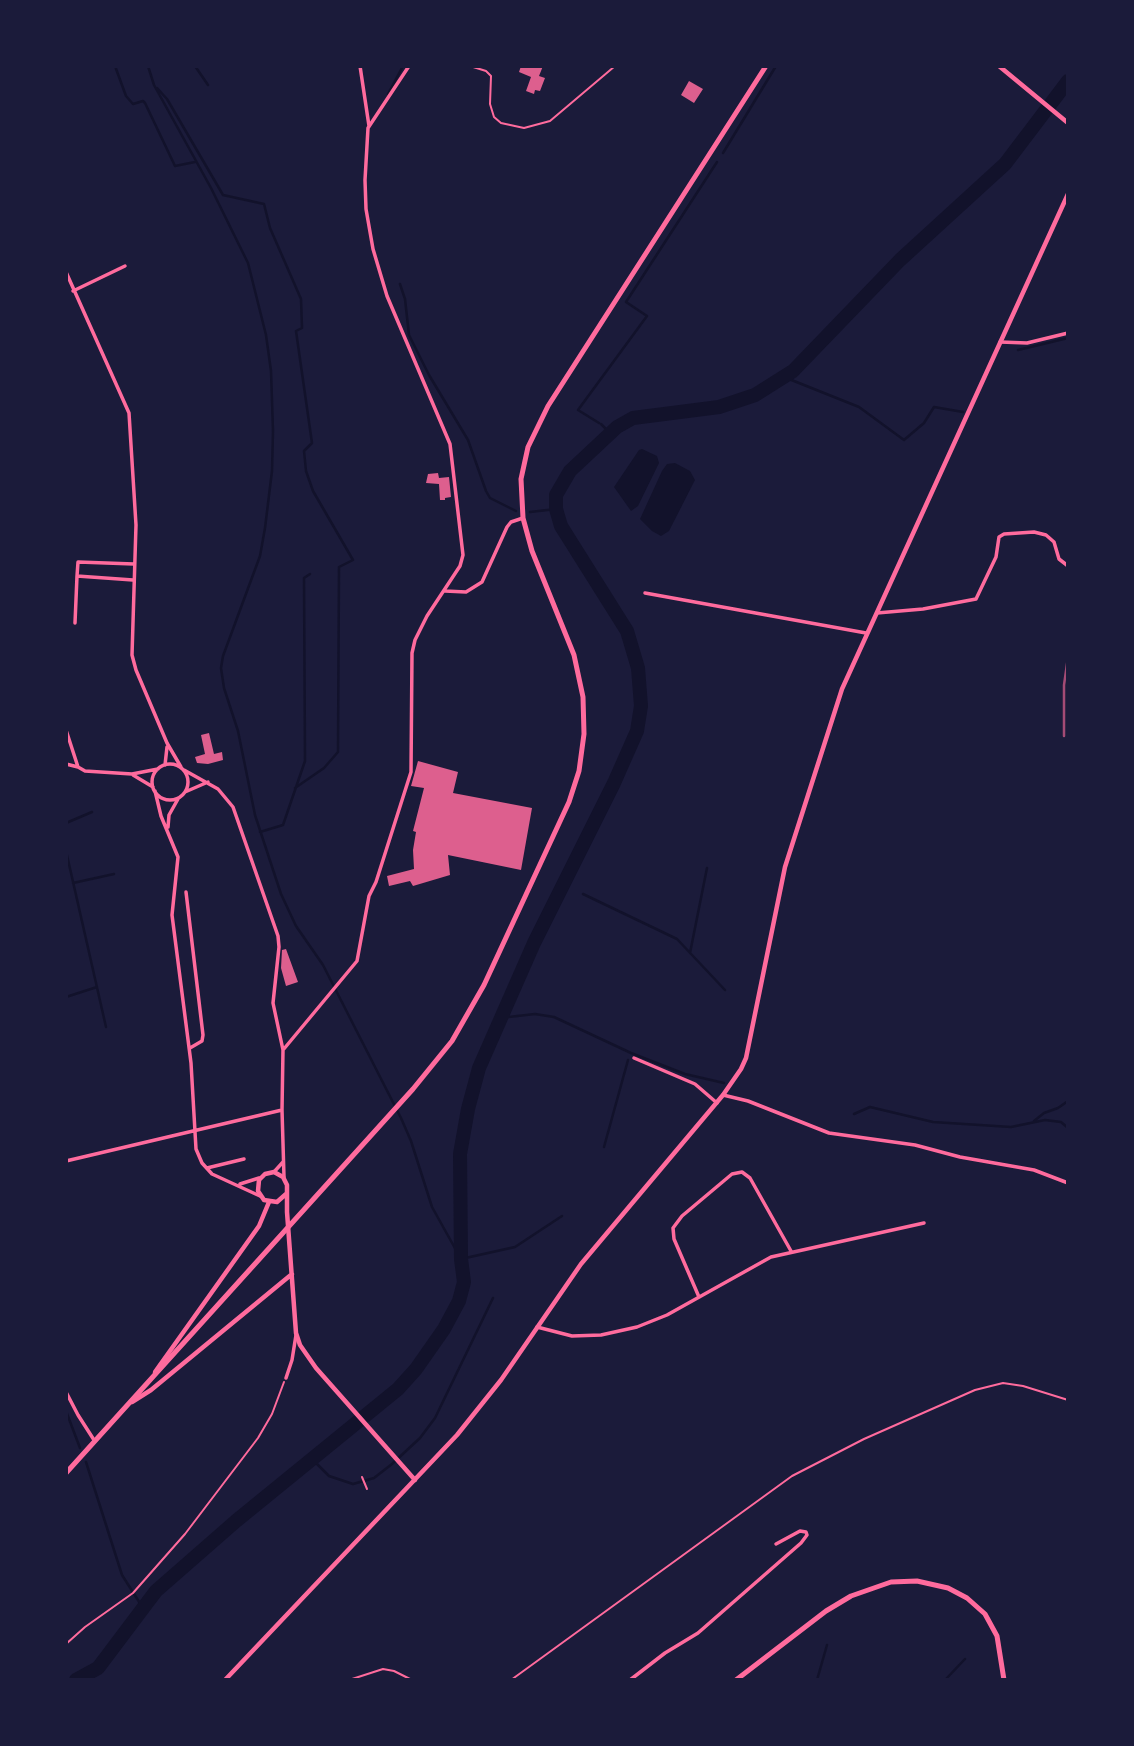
<!DOCTYPE html>
<html>
<head>
<meta charset="utf-8">
<style>
	body { margin:0 }
	#map { position:relative; width:1134px; height:1746px; overflow:hidden; background:#1b1b3a; font-family:"IBM Plex Sans",sans-serif }
	canvas { display:block }
	.frame { position:absolute; inset:0; border:68px solid #1b1b3a; pointer-events:none }
</style>
</head>
<body>
<div id="map">
<canvas width="1134" height="1746"></canvas>
<div class="frame"></div>
</div>
<script>
const g = document.querySelector('canvas').getContext('2d');
g.lineJoin = 'round';
function paint(path, color) { g.fillStyle = color; g.fill(path, 'evenodd'); }
const toPath = rows => new Path2D(rows.map(r => 'M' + r).join(''));
function trace(path, color, width, dash) { g.strokeStyle = color; g.lineWidth = width; g.lineCap = dash ? 'butt' : 'round'; g.setLineDash(dash || []); g.stroke(path); }
const water = toPath([
	[642,449,657,456,659,463,638,506,631,511,614,487,639,450],
	[675,463,690,471,695,480,669,531,661,536,652,531,640,519,662,471,667,464]
]);
const stream = toPath([
	[115,66,126,96,133,104,143,101,145,103,175,166,195,162],
	[148,66,154,85,211,188,248,263,266,335,271,371,273,431,272,471,265,528,260,556,223,656,221,668,224,688,238,731,255,815,281,894,296,926,323,965,401,1118,411,1141,432,1207,461,1259,515,1247,562,1216],
	[195,66,208,85],
	[157,88,167,99,223,195,264,204,270,228,301,299,302,328,296,331,312,443,304,451,306,471,313,491,353,560,339,567,338,752,324,768,295,788],
	[388,94,403,66],
	[723,153,776,66],
	[400,284,405,299,409,335,429,375,468,440,486,491,490,498,516,511],
	[1018,350,1068,338],
	[784,377,859,407,904,440,924,423,934,407,963,412],
	[599,423,578,410,647,316,626,302,717,162],
	[601,424,610,433],
	[530,512,556,509],
	[66,823,92,812],
	[260,832,283,825,305,761,304,578,310,574],
	[66,851,106,1027],
	[73,883,114,874],
	[583,894,677,939,725,990],
	[690,953,707,868],
	[66,997,97,987],
	[500,1018,535,1014,554,1017,631,1053,685,1074,724,1083],
	[854,1114,870,1107,933,1122,1011,1127,1045,1120,1061,1122,1068,1128],
	[1034,1121,1044,1113,1058,1108,1068,1101],
	[604,1147,628,1060],
	[66,1411,80,1448],
	[312,1459,329,1476,353,1484,374,1478,392,1464,420,1438,435,1418,493,1298],
	[86,1462,122,1575,143,1608],
	[817,1680,827,1645],
	[945,1680,965,1659]
]);
const river = toPath([
	[76,1680,98,1668,156,1591,236,1521,398,1389,416,1369,444,1329,459,1301,464,1282,461,1259,460,1154,468,1109,479,1068,534,943,614,783,637,731,641,706,638,668,627,631,561,526,556,509,556,495,570,471,617,427,633,418,719,407,755,395,793,371,900,260,1005,164,1068,81]
]);
const building = toPath([
	[521,66,543,66,539,76,545,78,540,91,535,90,534,94,526,91,531,77,519,72],
	[689,81,703,89,694,103,681,95],
	[438,473,439,478,449,477,451,497,445,498,445,500,440,500,439,484,426,483,428,474],
	[209,733,214,754,222,752,223,760,208,764,197,763,195,757,205,754,201,735],
	[418,761,458,772,453,793,532,808,521,870,448,855,450,875,413,886,410,881,389,886,387,876,414,869,413,850,416,832,413,831,424,788,411,786],
	[286,949,298,982,286,986,281,968,282,950]
]);
const path = toPath([
	[470,66,486,71,491,76,490,104,494,117,501,123,524,128,550,121,615,66],
	[362,1477,367,1489],
	[66,1644,85,1627,133,1593,185,1534,258,1438,272,1414,284,1382],
	[349,1680,383,1669,394,1671,412,1680],
	[511,1680,792,1476,864,1439,975,1390,1003,1383,1023,1386,1068,1400]
]);
const minor = toPath([
	[360,66,369,126],
	[66,272,129,413,136,525,132,655,136,670,167,743,181,767],
	[73,291,125,266],
	[1000,342,1027,343,1068,333],
	[133,580,77,576,78,562,134,564],
	[445,591,466,592,482,582,507,527,511,522,523,518],
	[645,593,866,633],
	[877,613,923,609,976,599,996,557,999,537,1004,534,1034,532,1046,535,1054,542,1059,559,1068,566],
	[75,623,77,576],
	[66,730,78,767,85,771,132,774,158,769],
	[66,764,78,767],
	'152 782a18 18 0 1 1 36 0a18 18 0 1 1-36 0Z',
	[165,765,167,747],
	[184,770,218,789,233,807,278,936,279,947,273,1003,283,1050,282,1110,284,1177],
	[133,775,153,787],
	[155,791,161,816,178,857,172,915,191,1063,196,1149,202,1163,212,1174,260,1196],
	[185,792,208,782],
	[168,827,169,815,178,799],
	[186,892,203,1035,202,1041,190,1048],
	[283,1050,357,961,369,896,376,882,411,772,412,653,415,640,427,616,460,566,463,555,450,444,387,296,373,249,366,209,365,180,368,128,409,66],
	[634,1058,695,1084,717,1103],
	[723,1095,748,1101,829,1133,915,1145,960,1157,1034,1170,1068,1183],
	[66,1161,282,1110],
	[207,1168,244,1159],
	[274,1172,283,1162],
	[240,1184,259,1178],
	[699,1297,674,1239,673,1228,682,1216,732,1174,742,1172,750,1178,791,1251],
	[537,1327,572,1336,601,1335,637,1327,667,1315,771,1257,924,1223],
	[286,1378,292,1360,296,1335],
	[66,1392,78,1415,94,1440],
	[630,1680,665,1653,698,1633,801,1543,807,1535,806,1532,800,1531,776,1544]
]);
const tertiary = toPath([
	[999,66,1068,123],
	[286,1194,277,1202,264,1200,258,1191,259,1180,265,1174,274,1172,283,1177,287,1185,287,1212,296,1333,300,1345,316,1368,415,1480],
	[155,1372,259,1226,269,1202],
	[132,1402,151,1390,292,1274],
	[225,1680,457,1435,501,1380,581,1264,723,1095,741,1069,746,1058,785,867,842,689,1068,194]
]);
const primary = toPath([
	[66,1473,413,1089,452,1041,484,985,569,802,579,771,584,734,583,697,574,655,532,551,523,518,521,479,528,447,548,406,766,66],
	[736,1680,826,1611,851,1596,891,1582,917,1581,948,1588,967,1598,985,1614,997,1636,1004,1680]
]);
const rail = toPath([
	[1064,736,1064,685,1068,657]
]);
paint(water, '#12122b');
trace(stream, '#12122b', 2.5);
trace(river, '#12122b', 14);
paint(building, '#dd5f8e');
trace(path, '#ff6b9d', 2);
trace(minor, '#ff6b9d', 3.5);
trace(tertiary, '#ff6b9d', 4.5);
trace(primary, '#ff6b9d', 5);
trace(rail, '#a44b75', 2.5);
</script>
</body>
</html>
